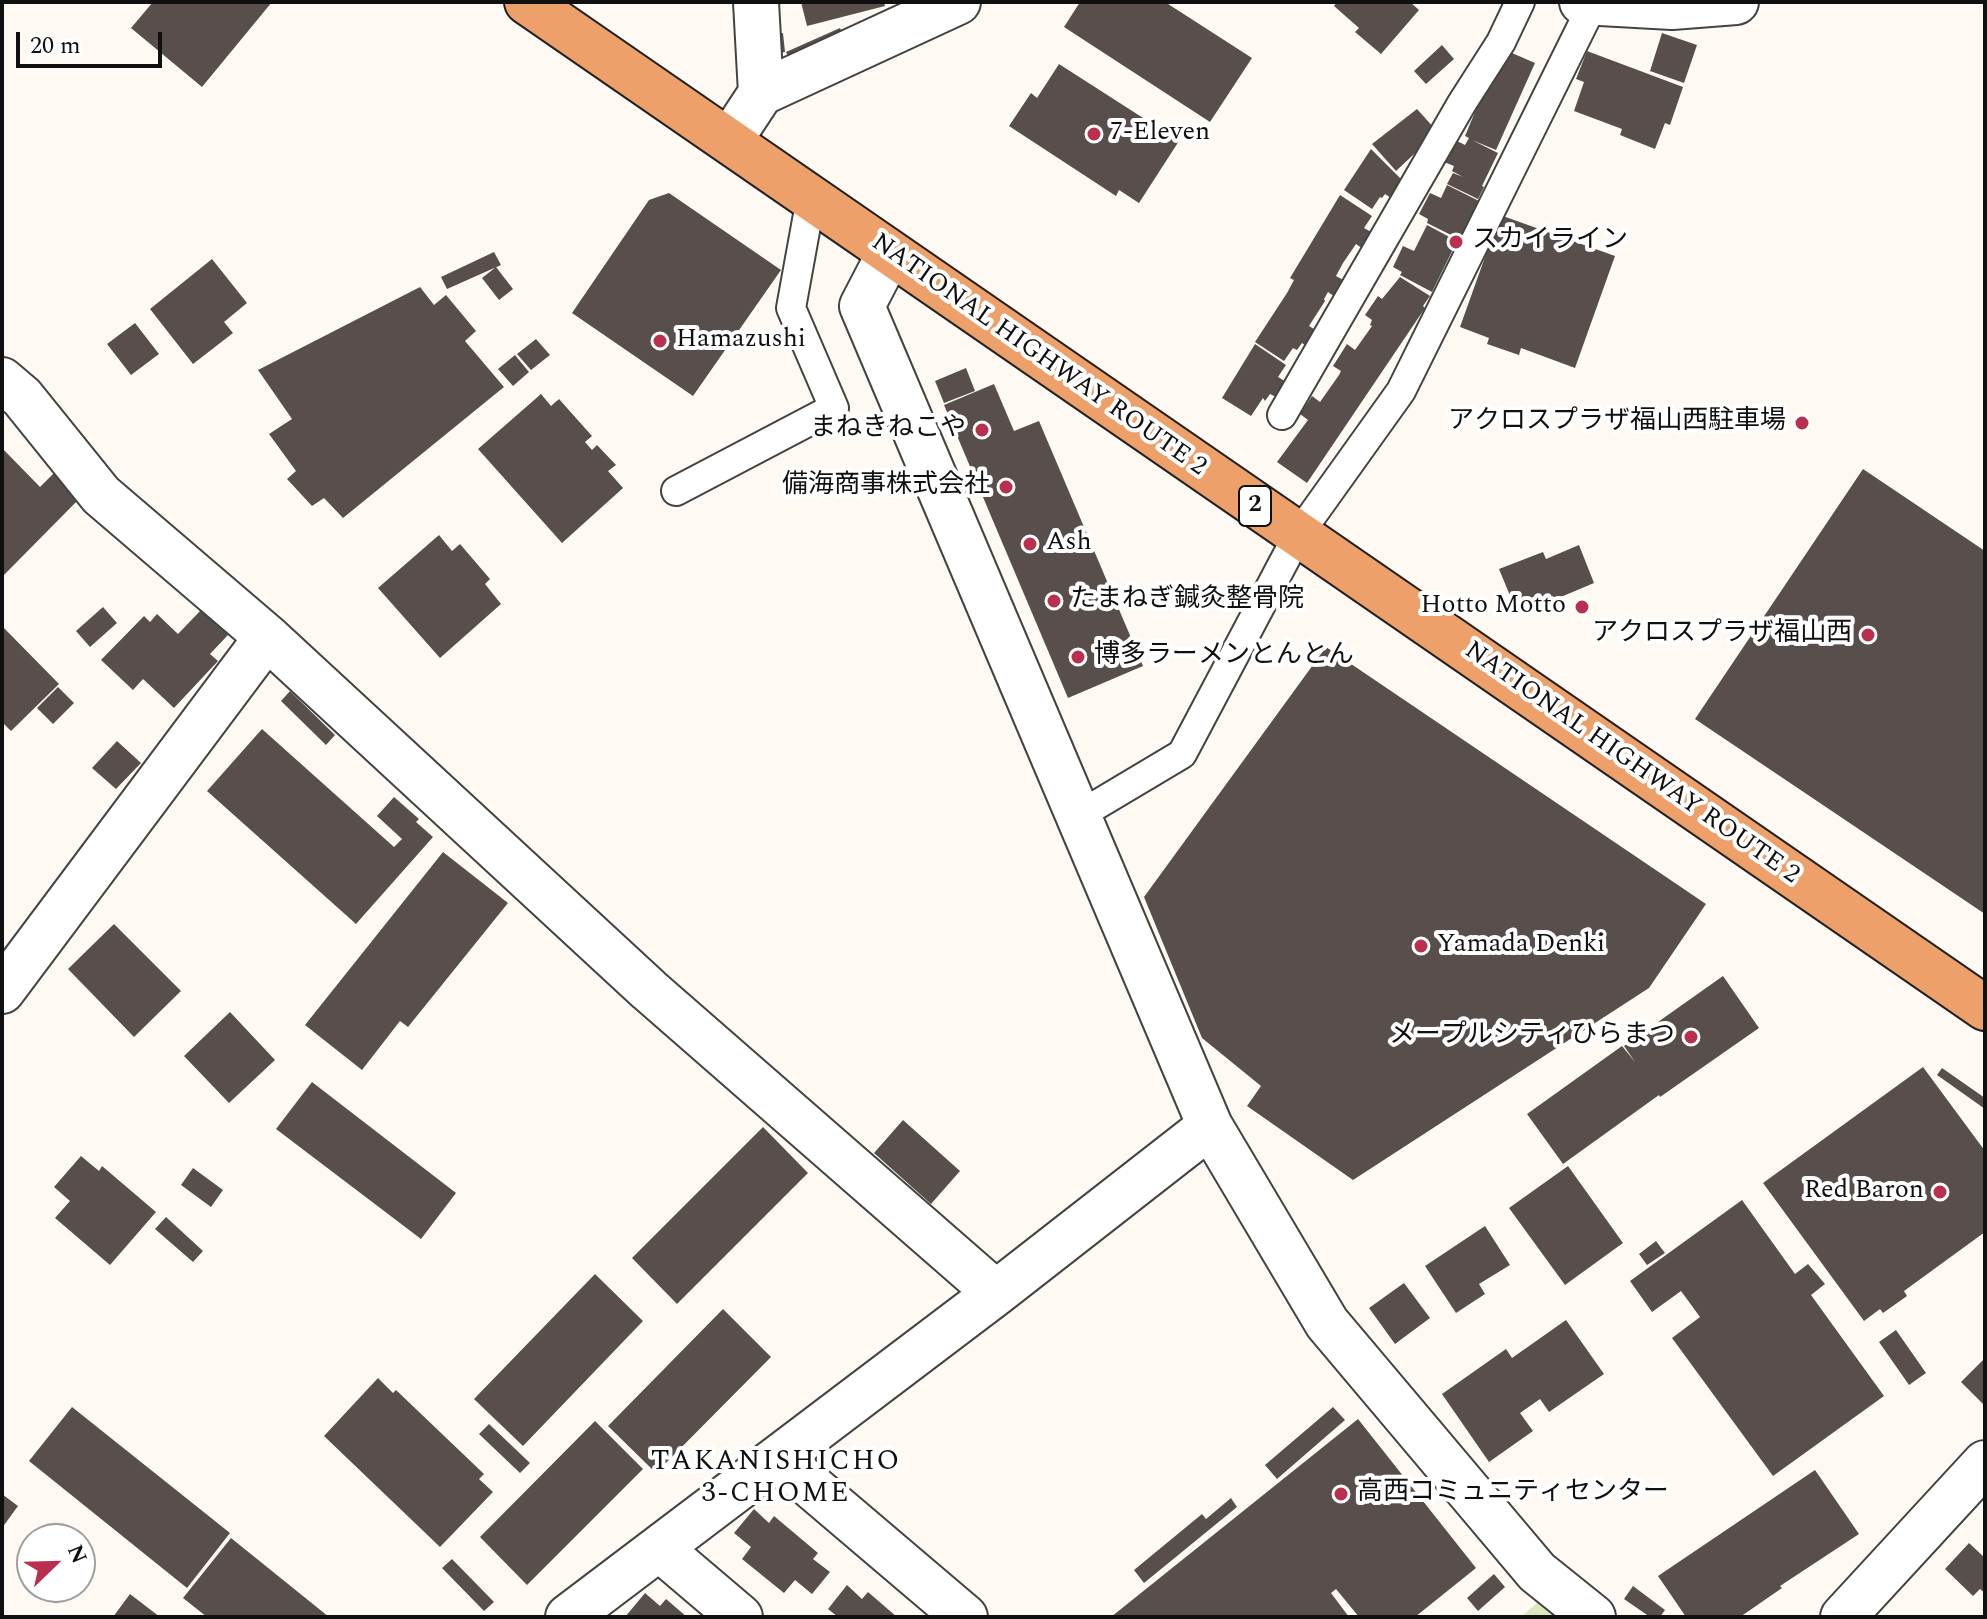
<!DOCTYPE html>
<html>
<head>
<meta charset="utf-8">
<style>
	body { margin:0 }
	#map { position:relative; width:1987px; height:1619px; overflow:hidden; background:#fefaf3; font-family:Spectral,serif }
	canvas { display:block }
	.frame { position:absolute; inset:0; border:4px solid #101010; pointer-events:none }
	.north { position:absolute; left:16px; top:1523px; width:80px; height:80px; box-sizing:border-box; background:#fff; border:2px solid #9f9f9f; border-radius:50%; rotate:67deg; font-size:22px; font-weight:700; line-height:32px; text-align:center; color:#101010 }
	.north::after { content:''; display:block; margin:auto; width:28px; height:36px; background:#b82f50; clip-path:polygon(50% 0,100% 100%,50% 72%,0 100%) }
	.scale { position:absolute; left:16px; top:32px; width:146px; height:36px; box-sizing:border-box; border:4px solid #101010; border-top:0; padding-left:10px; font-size:24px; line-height:28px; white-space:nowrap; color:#101010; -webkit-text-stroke:6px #fff; paint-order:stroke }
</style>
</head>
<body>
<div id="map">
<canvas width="1987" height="1619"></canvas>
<div class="frame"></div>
<div class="north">N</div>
<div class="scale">20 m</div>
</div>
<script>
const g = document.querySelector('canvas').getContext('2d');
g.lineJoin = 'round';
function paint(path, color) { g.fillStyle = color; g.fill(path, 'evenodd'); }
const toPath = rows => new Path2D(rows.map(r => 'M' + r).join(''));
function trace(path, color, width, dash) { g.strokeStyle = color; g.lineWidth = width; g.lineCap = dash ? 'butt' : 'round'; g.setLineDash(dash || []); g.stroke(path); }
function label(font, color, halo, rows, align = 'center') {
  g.font = font + ' Spectral,"Noto Sans JP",serif'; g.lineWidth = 8; g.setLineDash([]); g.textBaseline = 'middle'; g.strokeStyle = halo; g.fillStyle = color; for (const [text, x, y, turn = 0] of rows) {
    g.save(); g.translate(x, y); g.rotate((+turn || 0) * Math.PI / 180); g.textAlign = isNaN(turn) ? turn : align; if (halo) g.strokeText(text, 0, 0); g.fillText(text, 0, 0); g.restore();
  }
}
const green = toPath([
	[1539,1601,1558,1617,1521,1617]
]);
const building = toPath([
	[153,2,272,2,202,87,131,28],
	[801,2,884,2,885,6,807,26],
	[1080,2,1165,2,1252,58,1210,122,1064,27],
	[1337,2,1410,2,1419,10,1381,54,1355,32,1359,28,1334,6],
	[840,28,846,41,792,65,786,52],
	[783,33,785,52,779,53,776,34],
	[1662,33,1697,45,1684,83,1650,71],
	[1442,45,1454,59,1426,84,1414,71],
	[1587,51,1683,87,1670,125,1665,123,1655,149,1620,135,1622,129,1574,111,1584,82,1576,79],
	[1512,53,1535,63,1496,150,1472,140,1498,153,1482,186,1484,187,1478,199,1447,184,1453,173,1463,177,1452,171,1454,166,1444,162,1455,140,1465,145,1469,138,1465,136,1494,66],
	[1059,64,1179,141,1139,203,1119,190,1116,196,1009,126,1031,93,1037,98],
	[1417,109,1435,129,1426,137,1429,140,1396,171,1372,144],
	[1371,149,1402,180,1391,198,1385,194,1382,198,1380,197,1372,209,1344,190],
	[1447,185,1479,201,1459,239,1427,223,1428,219,1419,214,1430,193,1441,198],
	[669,193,781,270,693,396,572,313,649,200],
	[1340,195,1372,216,1364,228,1373,233,1363,249,1356,244,1343,263,1336,276,1345,281,1335,297,1328,292,1324,299,1325,301,1309,326,1319,332,1309,348,1302,343,1297,350,1293,348,1284,361,1255,342,1287,293,1294,280,1290,278],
	[1500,215,1615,256,1575,368,1521,348,1519,355,1487,344,1489,338,1460,327],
	[1427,225,1457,241,1432,292,1400,275,1402,272,1393,267,1403,246,1414,251],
	[494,252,501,265,447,289,441,277],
	[212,259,247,303,224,322,233,333,193,364,150,309],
	[496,267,513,289,499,300,482,278],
	[1400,277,1430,296,1423,306,1425,308,1307,483,1277,462,1305,424,1308,420,1300,414,1312,396,1320,402,1339,375,1341,371,1333,366,1347,344,1355,350,1372,326,1370,325,1372,320,1365,315,1378,296,1382,299],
	[420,287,434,305,446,295,476,331,465,341,504,387,343,518,324,498,312,506,287,479,296,471,269,434,292,419,258,370],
	[135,323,159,354,131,375,107,344],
	[536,339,550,355,531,370,517,354],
	[1255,344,1286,365,1278,377,1288,383,1278,398,1270,394,1265,401,1263,398,1251,416,1222,398],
	[515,355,529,372,513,386,498,369],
	[966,368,975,391,944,403,935,381],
	[994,384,1014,431,1039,421,1143,666,1068,698,944,405],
	[541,394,551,406,559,399,592,436,585,442,592,450,597,445,616,465,608,471,623,488,562,543,478,449],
	[2,448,40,487,57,470,82,496,2,577],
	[1863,469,1985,551,1985,914,1695,719],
	[439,535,452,551,460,544,490,579,485,584,501,604,440,658,378,588],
	[1579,545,1594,583,1518,615,1499,569,1543,552,1546,559],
	[103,607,117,623,90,647,76,631],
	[201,610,228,635,210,654,218,661,174,708,143,679,133,690,101,660,144,616,150,622,157,614,178,634],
	[2,626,59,684,11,731,2,722],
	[1326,647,1706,904,1649,988,1353,1180,1247,1106,1261,1086,1202,1038,1144,897],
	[58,687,74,703,53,724,37,708],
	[290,691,335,735,326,745,281,701],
	[262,729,394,847,402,839,377,816,394,797,419,819,416,822,433,837,356,924,207,791],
	[117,741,141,763,116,789,92,768],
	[443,852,508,903,408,1027,400,1021,362,1070,305,1025],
	[114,924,181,991,134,1037,68,969],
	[1723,976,1759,1028,1660,1097,1659,1095,1563,1164,1527,1114,1622,1046,1635,1062,1624,1046],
	[230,1012,275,1060,229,1103,184,1056],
	[1923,1067,1985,1151,1985,1232,1904,1291,1907,1296,1883,1313,1880,1309,1864,1321,1763,1183],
	[1942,1068,1985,1098,1985,1109,1937,1075],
	[312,1082,456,1193,421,1239,276,1129],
	[903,1120,960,1171,931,1204,874,1153],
	[763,1127,808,1173,677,1304,632,1258],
	[81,1156,99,1171,102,1166,156,1212,110,1265,55,1218,70,1201,54,1187],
	[1568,1166,1623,1243,1565,1285,1509,1208],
	[193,1168,223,1190,211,1207,181,1185],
	[1742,1200,1795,1274,1808,1264,1825,1284,1811,1295,1884,1396,1773,1476,1672,1338,1700,1317,1681,1291,1652,1312,1630,1281],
	[166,1217,203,1251,193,1262,155,1229],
	[1485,1226,1510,1265,1479,1284,1485,1294,1456,1313,1425,1266],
	[1656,1241,1665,1253,1647,1265,1639,1254],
	[595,1274,643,1321,523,1446,474,1399],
	[1404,1283,1430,1318,1395,1344,1369,1308],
	[723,1309,771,1357,656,1473,608,1426],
	[1566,1320,1604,1374,1549,1412,1540,1399,1520,1413,1533,1431,1489,1462,1442,1394,1506,1349,1512,1358],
	[1896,1330,1926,1373,1909,1385,1879,1342],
	[1985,1358,1985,1406,1961,1382],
	[378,1378,393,1393,396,1390,484,1474,479,1479,493,1492,440,1547,324,1436],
	[72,1407,230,1533,187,1588,29,1461],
	[1333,1407,1345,1420,1277,1479,1265,1465],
	[1358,1419,1476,1568,1415,1617,1359,1617,1336,1589,1331,1593,1349,1617,1111,1617],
	[595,1421,643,1469,527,1585,480,1537],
	[489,1424,530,1463,520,1473,479,1434],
	[1815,1470,1859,1534,1780,1586,1782,1588,1740,1617,1686,1617,1658,1576],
	[2,1494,18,1506,2,1528],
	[1231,1498,1237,1507,1144,1583,1134,1570,1202,1514,1206,1519],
	[754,1509,769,1523,774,1516,818,1553,813,1559,830,1572,812,1594,795,1580,784,1593,742,1559,751,1547,734,1533],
	[231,1538,329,1617,207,1617,183,1598],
	[1969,1543,1985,1558,1985,1593,1980,1589,1973,1596,1945,1569],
	[452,1559,494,1602,484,1611,442,1568],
	[1494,1574,1505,1587,1478,1611,1467,1598],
	[847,1585,862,1599,868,1592,897,1617,838,1617,828,1609],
	[1633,1586,1665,1610,1660,1617,1650,1617,1624,1599],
	[645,1593,660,1606,666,1599,687,1617,625,1617],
	[130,1594,160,1617,113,1617]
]);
const service = toPath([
	[1282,415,1462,103,1501,42,1520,2],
	[676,491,834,408,791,308,811,198],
	[1078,816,1182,754,1298,535,1401,391,1593,4]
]);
const minor = toPath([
	[761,93,958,2],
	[730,140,761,93,756,2],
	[889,254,862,306,1210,1126,1327,1323,1537,1572,1593,1617],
	[2,380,22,397,101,495,267,637,649,990,996,1293],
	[2,991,267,637],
	[778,1458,965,1617],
	[660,1549,740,1617],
	[568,1617,996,1293,1210,1126],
	[1843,1617,1985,1463]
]);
const tertiary = toPath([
	[1582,2,1672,7,1736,2]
]);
const trunk = toPath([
	[527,2,1985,1008]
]);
const markers = [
	[1094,134,8,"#b82f50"],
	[1456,242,8,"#b82f50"],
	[660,341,8,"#b82f50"],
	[1802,423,8,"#b82f50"],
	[982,430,8,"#b82f50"],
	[1006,487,8,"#b82f50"],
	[1030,544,8,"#b82f50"],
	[1054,601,8,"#b82f50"],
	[1582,607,8,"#b82f50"],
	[1868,635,8,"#b82f50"],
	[1078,657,8,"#b82f50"],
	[1421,946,8,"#b82f50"],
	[1691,1037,8,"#b82f50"],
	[1940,1192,8,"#b82f50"],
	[1341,1494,8,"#b82f50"]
];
const shields = [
	[1255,506,32]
];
const shieldNames = [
	["2",1255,506]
];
const poiNames = [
	["7-Eleven",1110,134],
	["スカイライン",1472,242],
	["Hamazushi",676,341],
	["アクロスプラザ福山西駐車場",1786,423,"right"],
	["まねきねこや",966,430,"right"],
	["備海商事株式会社",990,487,"right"],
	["Ash",1046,544],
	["たまねぎ鍼灸整骨院",1070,601],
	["Hotto Motto",1566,607,"right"],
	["アクロスプラザ福山西",1852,635,"right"],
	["博多ラーメンとんとん",1094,657],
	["Yamada Denki",1437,946],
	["メープルシティひらまつ",1675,1037,"right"],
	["Red Baron",1924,1192,"right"],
	["高西コミュニティセンター",1357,1494]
];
const streetNames = [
	["NATIONAL HIGHWAY ROUTE 2",1038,356,35],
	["NATIONAL HIGHWAY ROUTE 2",1631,764,35]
];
const neighbourhoodNames = [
	["TAKANISHICHO",776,1464],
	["3-CHOME",776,1496]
];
paint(green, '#dce8be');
paint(building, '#584f4c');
trace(service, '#434343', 32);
trace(minor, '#434343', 48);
trace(tertiary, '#434343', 48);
trace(trunk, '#212121', 48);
trace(service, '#fff', 28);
trace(minor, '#fff', 44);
trace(tertiary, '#fff', 44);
trace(trunk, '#eea06a', 44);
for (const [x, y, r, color] of markers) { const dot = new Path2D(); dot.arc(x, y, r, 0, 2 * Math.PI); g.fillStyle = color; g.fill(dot); trace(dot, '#fff', 3); }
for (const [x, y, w] of shields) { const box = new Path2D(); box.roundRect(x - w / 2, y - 20, w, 40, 6); g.fillStyle = '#fff'; g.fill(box); trace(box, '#101010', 2); }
label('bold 24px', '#101010', null, shieldNames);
label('26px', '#101010', '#fff', poiNames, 'left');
label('26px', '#101010', '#fff', streetNames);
g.letterSpacing = '2px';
label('28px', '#101010', '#fff', neighbourhoodNames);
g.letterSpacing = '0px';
</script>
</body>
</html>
